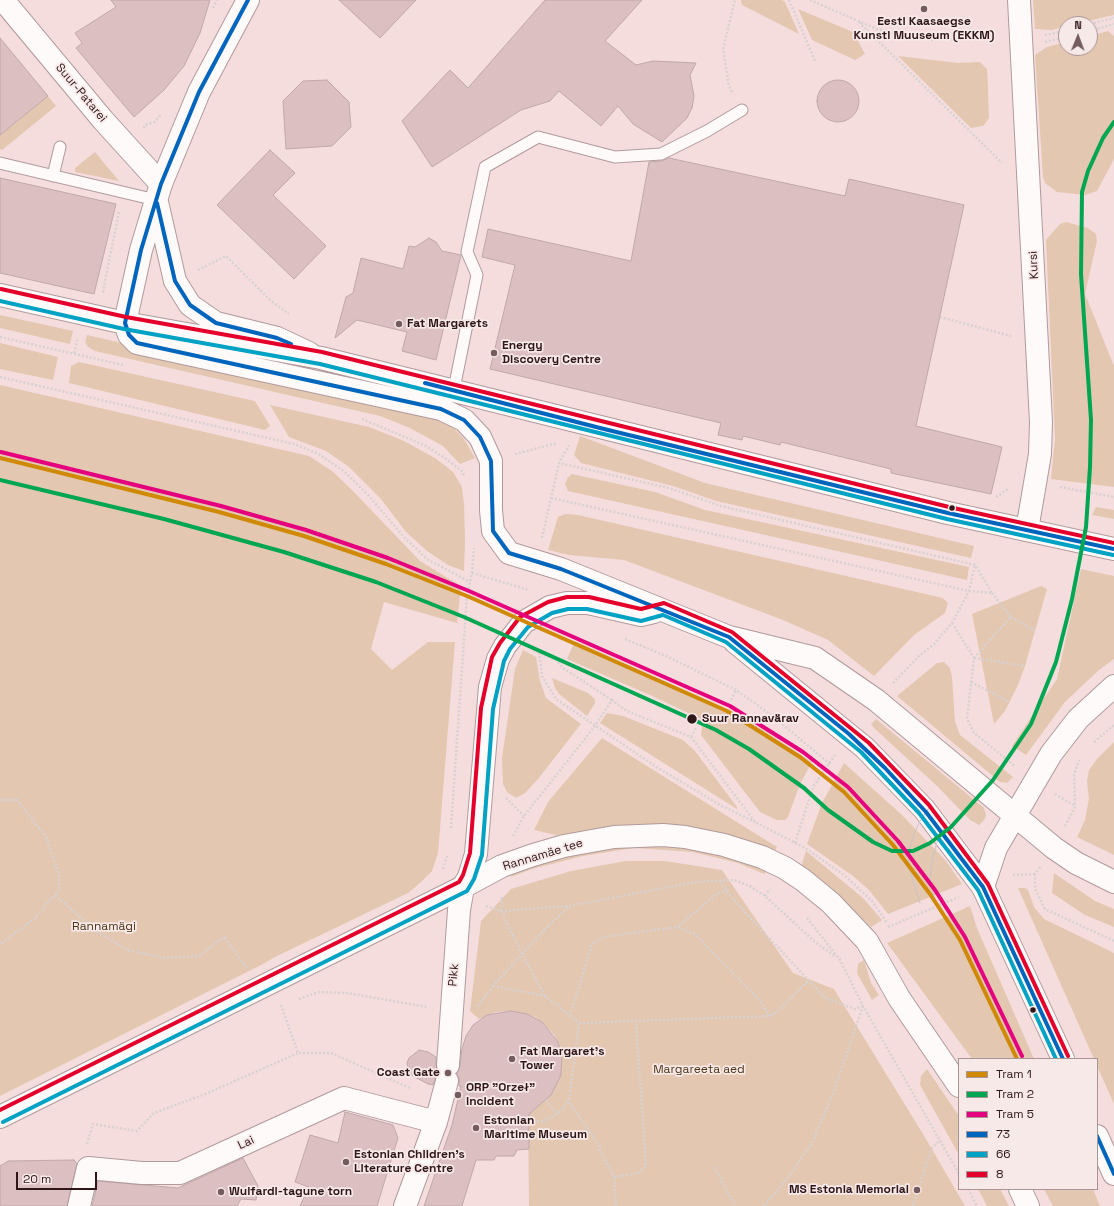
<!DOCTYPE html>
<html>
<head>
<meta charset="utf-8">
<style>
	body { margin:0 }
	#map { position:relative; width:1114px; height:1206px; overflow:hidden; background:#f5ddde; font-family:"Space Grotesk",sans-serif }
	canvas { display:block }
	.legend { position:absolute; left:958px; top:1058px; width:140px; height:132px; box-sizing:border-box; background:#f8e9e9; border:1px solid #a89596; margin:0; padding:5px 7px; list-style:none; font-size:12px; color:#2f1619 }
	.legend li { display:flex; align-items:center; gap:8px; height:20px }
	.legend b { width:20px; border:1px solid #a89596 }
	.north { position:absolute; left:1058px; top:16px; width:40px; height:40px; box-sizing:border-box; background:#f8e9e9; border:1px solid #a89596; border-radius:50%; rotate:1deg; font-size:11px; font-weight:700; line-height:16px; text-align:center; color:#2f1619 }
	.north::after { content:''; display:block; margin:auto; width:14px; height:18px; background:#745c5e; clip-path:polygon(50% 0,100% 100%,50% 72%,0 100%) }
	.scale { position:absolute; left:16px; top:1172px; width:81px; height:18px; box-sizing:border-box; border:2px solid #2f1619; border-top:0; padding-left:5px; font-size:12px; line-height:14px; white-space:nowrap; color:#2f1619; -webkit-text-stroke:3px #f8e9e9; paint-order:stroke }
</style>
</head>
<body>
<div id="map">
<canvas width="1114" height="1206"></canvas>
<ul class="legend">
<li><b style="height:5px;background:#cf8905"></b>Tram 1</li>
<li><b style="height:5px;background:#00a651"></b>Tram 2</li>
<li><b style="height:5px;background:#e5007d"></b>Tram 5</li>
<li><b style="height:5px;background:#0065bd"></b>73</li>
<li><b style="height:5px;background:#02a2c5"></b>66</li>
<li><b style="height:5px;background:#e4002b"></b>8</li>
</ul>
<div class="north">N</div>
<div class="scale">20 m</div>
</div>
<script>
const g = document.querySelector('canvas').getContext('2d');
g.lineJoin = 'round';
function paint(path, color) { g.fillStyle = color; g.fill(path, 'evenodd'); }
const toPath = rows => new Path2D(rows.map(r => 'M' + r).join(''));
function trace(path, color, width, dash) { g.strokeStyle = color; g.lineWidth = width; g.lineCap = dash ? 'butt' : 'round'; g.setLineDash(dash || []); g.stroke(path); }
function label(font, color, halo, rows, align = 'center') {
  g.font = font + ' "Space Grotesk",sans-serif'; g.lineWidth = 3.5; g.setLineDash([]); g.textBaseline = 'middle'; g.strokeStyle = halo; g.fillStyle = color; for (const [text, x, y, turn = 0] of rows) {
    g.save(); g.translate(x, y); g.rotate((+turn || 0) * Math.PI / 180); g.textAlign = isNaN(turn) ? turn : align; if (halo) g.strokeText(text, 0, 0); g.fillText(text, 0, 0); g.restore();
  }
}
const green = toPath([
	[741,0,782,0,785,2,799,34,742,5],
	[1033,0,1114,0,1114,15,1075,24,1066,24,1066,26,1052,30,1035,29],
	[798,9,853,32,865,54,855,60,812,40],
	[1108,31,1114,36,1114,159,1097,191,1085,195,1057,192,1045,183,1043,177,1035,55,1047,47,1066,42,1066,48,1090,48,1090,36],
	[898,56,958,63,980,62,987,69,988,89,989,118,983,126,971,128],
	[48,96,56,106,2,150,0,149,0,118,9,128],
	[95,152,119,181,75,172,75,168],
	[1066,222,1088,228,1096,234,1097,241,1085,294,1114,366,1114,487,1051,479,1055,439,1046,240,1060,224],
	[0,315,73,331,70,344,0,328],
	[87,335,420,411,440,418,452,426,464,439,475,458,460,464,443,446,410,428,380,416,95,351,88,347,85,342],
	[0,343,58,357,53,380,0,369],
	[79,362,255,401,270,426,265,430,69,383,71,366],
	[0,385,309,456,332,471,352,490,420,561,461,586,457,623,384,602,371,649,392,670,428,642,455,642,438,853,432,871,420,883,408,893,275,957,261,965,0,1096],
	[270,405,369,427,402,440,435,458,453,472,462,487,464,504,465,540,464,571,448,565,427,551,406,532,381,499,349,467,326,451,289,437],
	[580,436,705,483,974,546,971,558,716,501,673,486,581,463,574,455],
	[572,474,655,492,705,510,738,517,969,567,967,580,568,491,565,484,568,477],
	[1096,507,1114,510,1114,519,1092,515],
	[566,514,578,515,943,598,948,603,945,613,914,635,874,676,828,640,783,620,624,560,569,555,548,550,558,517],
	[1081,569,1114,576,1114,659,1099,670,1065,702,1026,755,1012,746,1057,679],
	[1041,586,1047,589,1025,666,1018,685,1005,711,994,724,972,614],
	[575,641,714,703,763,730,812,762,800,784,788,817,785,820,777,820,760,812,701,735,703,720,650,695,567,659],
	[523,650,536,657,540,681,546,698,581,724,538,779,525,793,516,798,507,792,503,784,502,758,515,669],
	[944,662,950,668,952,677,955,721,960,735,1013,777,1007,783,1000,782,897,696,937,663],
	[552,678,588,693,595,699,595,703,587,716,559,694,555,688],
	[607,713,623,716,683,740,695,751,737,807,737,809,600,723],
	[876,719,984,808,986,816,984,820,979,825,970,820,936,785,874,728,871,724],
	[602,738,777,847,774,852,646,825,556,835,534,830,548,802],
	[1114,742,1114,855,1077,837,1085,820,1089,799,1087,781,1089,770,1097,759],
	[844,763,901,814,946,861,962,884,888,914,869,890,853,876,807,844,822,803],
	[668,844,719,852,768,871,764,874,738,863,693,852,634,848,583,856,532,869,511,877,511,872,588,850],
	[806,851,863,898,882,920,871,927,833,892,801,867],
	[626,861,665,861,722,870,793,973,834,989,926,1139,965,1206,529,1206,528,1113,551,1095,561,1075,562,1056,561,1048,554,1035,542,1022,535,1017,511,1011,496,1012,479,1019,470,1011,481,921,511,889,571,871],
	[1054,873,1095,901,1114,909,1114,927,1085,915,1052,893],
	[1025,888,1028,890,1034,907,1044,919,1114,953,1114,1104,1097,1066,1097,1059,1094,1059,1018,888],
	[970,906,977,928,1034,1059,972,1059,887,943],
	[864,960,871,983,879,995,872,1000,857,973,858,964],
	[927,1069,959,1116,959,1155,920,1085,921,1076],
	[978,1189,1000,1189,1009,1206,987,1206],
	[1044,1189,1093,1189,1100,1206,1053,1206]
]);
const building = toPath([
	[111,0,210,0,200,33,184,66,164,90,134,117,76,48,82,43,75,33,116,7,111,0],
	[339,0,416,0,380,38,339,0],
	[545,0,642,0,605,41,636,65,653,61,696,63,690,75,694,96,692,108,687,118,662,142,633,124,618,106,601,126,559,91,550,101,521,110,432,167,402,121,450,70,468,88,545,0],
	[0,38,48,96,0,135,0,38],
	'817 101a21 21 0 1 1 42 0a21 21 0 1 1-42 0Z',
	[327,80,349,102,351,127,332,146,286,149,283,101,303,81,327,80],
	[270,150,295,173,273,195,326,246,294,279,217,205,270,150],
	[669,158,845,196,849,179,964,205,916,426,1002,447,991,494,891,473,891,469,781,442,780,445,743,436,742,440,718,435,721,423,490,369,515,265,482,257,488,229,631,261,649,162,662,161,669,158],
	[0,178,116,204,94,294,0,273,0,178],
	[429,238,436,242,442,251,461,255,436,360,402,351,407,332,357,320,335,338,346,297,353,293,361,258,403,269,409,246,415,247,429,238],
	[511,1011,527,1014,542,1022,558,1042,562,1056,561,1075,551,1095,529,1114,529,1149,517,1150,514,1156,496,1156,494,1160,476,1160,462,1206,424,1206,452,1125,461,1086,459,1086,459,1078,457,1074,460,1066,462,1049,466,1036,473,1025,487,1015,511,1011],
	[419,1050,428,1052,436,1057,436,1065,438,1072,433,1085,428,1084,411,1075,409,1071,407,1063,409,1058,419,1050],
	[345,1112,393,1125,398,1138,377,1206,300,1206,309,1187,295,1182,310,1135,338,1143,345,1112],
	[243,1158,258,1186,256,1200,241,1199,237,1206,92,1206,98,1181,178,1188,243,1158],
	[74,1160,77,1164,67,1206,0,1206,0,1166,8,1161,74,1160]
]);
const path = toPath([
	[789,0,815,61],
	[810,0,877,29,904,36,931,40,996,38],
	[213,8,217,0],
	[859,22,1002,163],
	[1090,24,1114,18],
	[1090,31,1114,24],
	[1045,35,1066,31],
	[1045,42,1066,37],
	[732,92,729,86,723,49,735,0],
	[144,128,145,125,154,122,161,115],
	[198,270,226,256,270,300,289,314],
	[104,292,103,291,119,212],
	[940,317,1011,336],
	[0,337,123,365],
	[74,353,78,338],
	[0,377,294,444,319,454,346,473,369,496,404,537,427,559,470,582],
	[362,419,424,445,445,458,463,472,464,476],
	[515,454,553,444,557,444],
	[1060,487,1114,497],
	[996,497,1008,489],
	[551,498,969,591,992,593,975,565,721,506,669,488,559,463],
	[542,538,559,463,569,445],
	[472,573,529,590],
	[1011,617,1035,631],
	[952,623,974,658,967,718,974,733,1015,766],
	[625,639,666,656,736,690,770,714,830,764],
	[533,650,556,660,563,668,612,700],
	[539,652,542,676,556,699,658,768,720,805,755,822],
	[974,658,1011,617,992,593],
	[974,658,1025,666],
	[971,682,1009,702],
	[893,683,919,656,934,644,952,623,969,591,975,565],
	[731,700,736,690],
	[691,737,696,728],
	[1094,742,1114,725],
	[1055,794,1075,806],
	[506,798,524,816],
	[0,800,17,800,46,837,59,874,59,890,34,919,2,943,0,941],
	[1065,826,1075,807,1074,775,1079,760],
	[451,828,467,596,472,573,474,548],
	[513,836,524,816,595,726,612,700,627,711,691,737,755,822,805,848,844,875,872,901,887,923],
	[795,843,813,787,835,755],
	[1040,867,1035,874,1035,889,1045,909,1114,941],
	[443,869,447,856],
	[1013,875,1035,874],
	[720,881,733,899,825,998,855,1009,863,1006],
	[55,895,96,931,127,950,164,958,199,956,224,937,247,968],
	[765,896,770,889],
	[486,906,501,911,569,906,695,882,734,880,750,886,765,896,815,942,836,957],
	[807,918,840,960,863,1006,959,1174],
	[678,927,715,895,726,890],
	[888,927,959,897],
	[493,986,545,996,579,1023,569,1102,594,1138,614,1177,616,1206],
	[545,996,522,954,541,933,569,906],
	[299,999,319,992,347,993,427,1007],
	[281,1005,298,1053,331,1053,410,1088],
	[478,1006,493,986,522,954,501,911,502,895],
	[570,1016,592,944,603,937,677,927,695,934,760,1001,770,1016],
	[579,1023,770,1016,777,1012,808,981],
	[546,1100,557,1114],
	[529,1121,544,1121,557,1114,569,1102],
	[87,1144,93,1124,137,1131,154,1113,208,1093,298,1053],
	[714,1167,735,1206],
	[614,1177,638,1173,646,1166,636,1021],
	[968,1189,977,1206],
	[764,1206,787,1179,812,1143,834,1091,863,1006],
	[913,1206,932,1148,940,1140]
]);
const service = toPath([
	[0,163,156,200],
	[53,176,60,147],
	[454,389,477,275,467,252,485,167,538,137,615,157,661,154,707,131,742,110]
]);
const minor = toPath([
	[3,0,103,120,161,184],
	[1019,0,1041,422,1040,454,1027,530],
	[448,1065,459,910,463,887],
	[79,1206,88,1168,142,1173,180,1173,344,1098,436,1122],
	[405,1206,436,1122,447,1081]
]);
const tertiary = toPath([
	[157,202,175,281,190,305,216,323,277,338,309,353],
	[125,323,141,250,161,184,199,92,248,0],
	[463,887,502,866,533,855,564,846,614,837,663,835,685,837,724,845,762,857,785,868,803,880,831,903,867,941,899,998,959,1086],
	[1020,1189,1028,1206]
]);
const secondary = toPath([
	[0,295,125,323,321,358,948,513,1114,549],
	[125,323,129,335,137,343,441,409,464,420,480,437,491,461,491,510,493,531,509,553,561,569,729,637,815,658,876,700,1054,848,1076,863,1114,882],
	[735,642,865,748,924,809,983,887],
	[983,887,996,848,1051,754,1078,719,1114,686],
	[0,1117,463,887,469,877,476,854,490,687,498,659,505,646,524,622,550,607,567,603,588,603,641,615,654,612]
]);
const primary = toPath([
	[983,887,1063,1059],
	[1097,1136,1114,1174]
]);
const tram = toPath([
	[935,901,930,877,933,857,938,839,947,823],
	[920,903,908,865,909,852,914,834,920,821,931,805]
]);
const bus1 = toPath([
	[248,0,199,92,161,184,141,250,125,323,129,335,137,343,441,409,464,420,480,437,491,461,493,531,509,553,561,569,729,637,849,734,885,768,926,812,983,887,1063,1059],
	[157,203,175,281,190,305,216,323,277,338,291,344],
	[425,383,600,428,948,513,1114,549],
	[1097,1136,1114,1174]
]);
const bus2 = toPath([
	[0,301,124,329,320,364,947,519,1113,555],
	[3,1122,467,891,474,879,482,855,493,709,504,661,510,649,528,627,552,613,568,609,587,609,641,621,663,615,726,642,861,752,919,813,978,890,1056,1059]
]);
const bus3 = toPath([
	[1,289,126,317,322,352,949,507,1114,543],
	[0,1110,459,882,463,875,470,853,481,708,492,657,500,643,520,617,548,602,567,597,589,597,641,609,664,603,732,632,869,743,929,805,988,884,1068,1056]
]);
const tram1 = toPath([
	[0,458,219,512,304,536,386,564,467,596,727,711,800,757,844,792,893,845,930,894,960,940,1017,1059]
]);
const tram2 = toPath([
	[0,480,164,519,284,552,376,582,464,617,716,730,749,749,804,788,828,810,873,842,892,851,913,851,930,843,951,827,993,780,1031,724,1056,662,1072,599,1086,527,1090,467,1091,420,1081,274,1082,192,1088,171,1103,138,1114,122]
]);
const tram3 = toPath([
	[1,452,221,506,306,530,388,558,469,591,730,706,803,752,848,787,898,841,935,890,965,937,1022,1056]
]);
const markers = [
	[924,9,4,"#745c5e"],
	[399,324,4,"#745c5e"],
	[494,353,4,"#745c5e"],
	[952,508,3.5,"#2f1619"],
	[692,719,5.5,"#2f1619"],
	[1033,1010,3.5,"#2f1619"],
	[512,1059,4,"#745c5e"],
	[448,1073,4,"#745c5e"],
	[458,1095,4,"#745c5e"],
	[476,1128,4,"#745c5e"],
	[346,1162,4,"#745c5e"],
	[917,1190,4,"#745c5e"],
	[221,1192,4,"#745c5e"]
];
const poiNames = [
	["Eesti Kaasaegse",924,22,"center"],
	["Kunsti Muuseum (EKKM)",924,36,"center"],
	["Fat Margarets",407,324],
	["Energy",502,346],
	["Discovery Centre",502,360],
	["Fat Margaret's",520,1052],
	["Tower",520,1066],
	["Coast Gate",440,1073,"right"],
	["ORP \"Orzeł\"",466,1088],
	["incident",466,1102],
	["Estonian",484,1121],
	["Maritime Museum",484,1135],
	["Estonian Children's",354,1155],
	["Literature Centre",354,1169],
	["MS Estonia Memorial",909,1190,"right"],
	["Wulfardi-tagune torn",229,1192]
];
const streetNames = [
	["Suur-Patarei",81,93,50],
	["Kursi",1034,265,-93],
	["Rannamäe tee",543,855,-17],
	["Pikk",454,975,-85],
	["Lai",246,1143,-25]
];
const stopNames = [
	["Suur Rannavärav",702,719]
];
const parkNames = [
	["Rannamägi",104,927],
	["Margareeta aed",699,1070]
];
paint(green, '#e3c7b0');
paint(building, '#dbbfc1');
trace(building, '#c0a8aa', 1);
trace(service, '#b19a9b', 13);
trace(minor, '#b19a9b', 24);
trace(tertiary, '#b19a9b', 24);
trace(secondary, '#b19a9b', 24);
trace(primary, '#b19a9b', 24);
trace(path, '#d8d1d1', 2.5, [2, 2]);
trace(service, '#fefafa', 11);
trace(minor, '#fefafa', 22);
trace(tertiary, '#fefafa', 22);
trace(secondary, '#fefafa', 22);
trace(primary, '#fefafa', 22);
trace(tram, '#cbc4c4', 1);
trace(bus1, '#0065bd', 4);
trace(bus2, '#02a2c5', 4);
trace(bus3, '#e4002b', 4);
trace(tram1, '#cf8905', 4);
trace(tram2, '#00a651', 4);
trace(tram3, '#e5007d', 4);
for (const [x, y, r, color] of markers) { const dot = new Path2D(); dot.arc(x, y, r, 0, 2 * Math.PI); g.fillStyle = color; g.fill(dot); trace(dot, '#f8e9e9', 1.5); }
label('bold 12px', '#2f1619', '#f8e9e9', poiNames, 'left');
label('12px', '#2f1619', '#f8e9e9', streetNames);
label('bold 12px', '#2f1619', '#f8e9e9', stopNames, 'left');
label('12px', '#4c3616', '#f8e9e9', parkNames);
</script>
</body>
</html>
